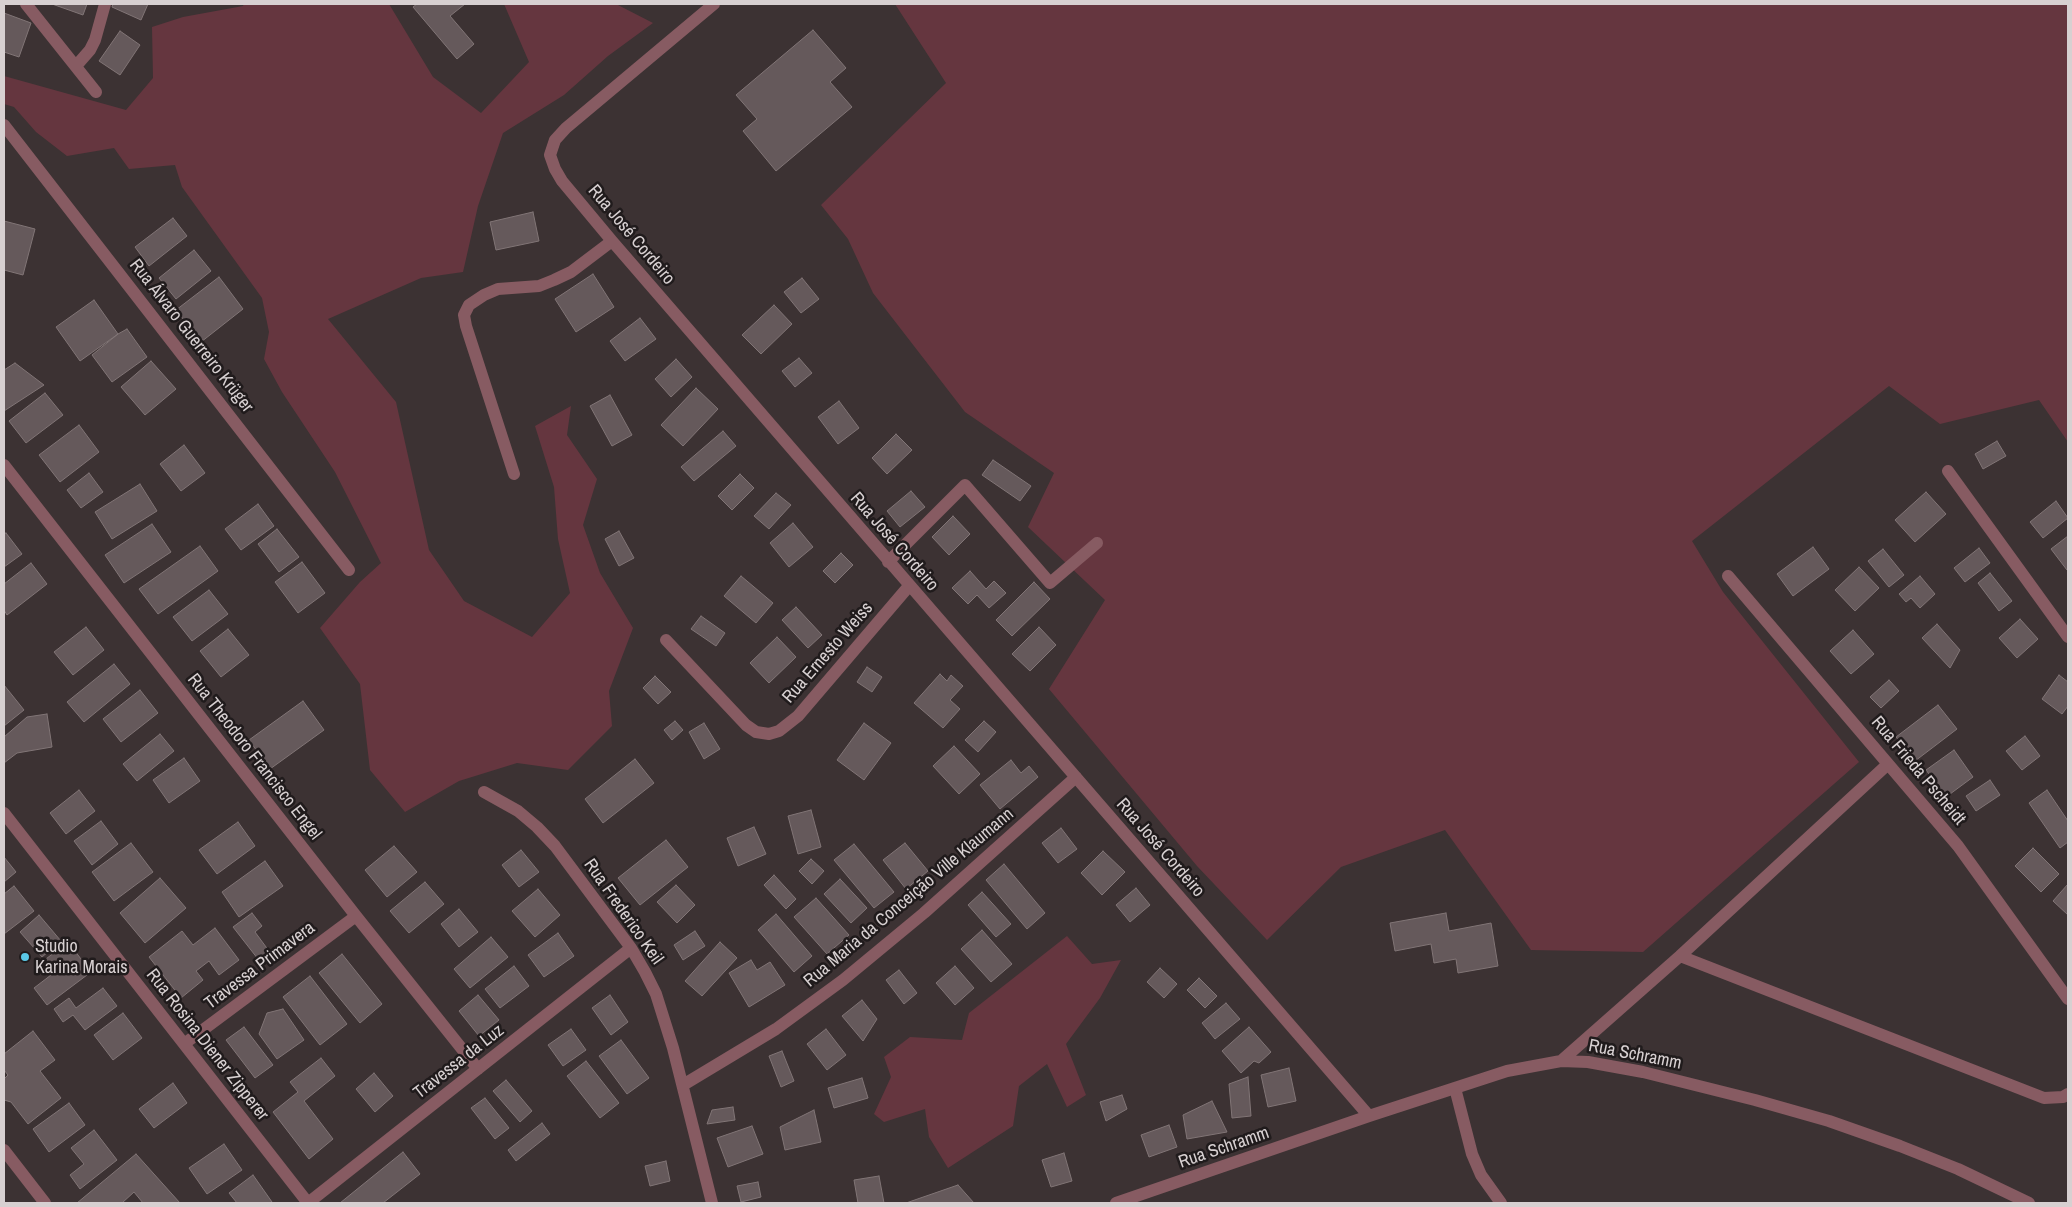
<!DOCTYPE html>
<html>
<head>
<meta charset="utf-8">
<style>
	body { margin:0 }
	#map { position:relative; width:2072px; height:1207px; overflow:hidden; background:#3c3233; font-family:"Archivo Narrow",sans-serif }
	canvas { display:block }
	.frame { position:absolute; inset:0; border:5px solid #d7d0d1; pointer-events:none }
</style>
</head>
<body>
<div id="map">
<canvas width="2072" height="1207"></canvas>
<div class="frame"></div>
</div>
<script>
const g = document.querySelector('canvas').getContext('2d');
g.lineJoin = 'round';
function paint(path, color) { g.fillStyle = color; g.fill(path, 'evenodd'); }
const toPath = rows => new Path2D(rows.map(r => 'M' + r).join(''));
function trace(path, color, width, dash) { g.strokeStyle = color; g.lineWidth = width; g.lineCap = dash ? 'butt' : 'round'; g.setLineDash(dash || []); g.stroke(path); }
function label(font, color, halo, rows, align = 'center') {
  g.font = font + ' "Archivo Narrow",sans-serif'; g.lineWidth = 5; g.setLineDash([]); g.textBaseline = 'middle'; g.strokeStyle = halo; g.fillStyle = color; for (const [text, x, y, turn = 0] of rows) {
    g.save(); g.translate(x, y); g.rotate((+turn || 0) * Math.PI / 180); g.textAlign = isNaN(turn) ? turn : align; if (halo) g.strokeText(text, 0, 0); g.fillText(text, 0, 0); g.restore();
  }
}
const green = toPath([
	[244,4,389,4,433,77,481,113,529,62,504,4,616,4,653,23,608,56,564,95,503,133,478,206,463,272,421,278,328,319,396,402,429,550,464,601,532,637,570,593,558,539,554,487,535,426,571,406,567,435,597,479,583,525,600,573,633,628,609,691,612,726,568,770,517,763,459,781,405,812,370,770,360,684,320,628,360,582,381,563,335,472,282,392,264,359,269,332,262,298,182,187,175,165,129,169,114,148,67,156,36,132,14,107,4,104,4,76,126,110,153,78,152,27,183,17,243,6],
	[895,4,2068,4,2068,442,2039,400,1940,424,1889,386,1692,541,1723,592,1859,762,1643,952,1531,950,1445,830,1341,867,1267,940,1197,866,1049,689,1105,600,1028,527,1054,473,965,412,873,293,848,239,821,205,946,83],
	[1067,936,1092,964,1121,960,1100,998,1066,1044,1086,1095,1067,1107,1047,1064,1019,1086,1013,1126,948,1168,929,1137,925,1109,884,1122,874,1114,891,1077,884,1057,910,1037,962,1040,969,1013]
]);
const building = toPath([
	[52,4,87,4,83,15,52,4],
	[113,4,148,4,141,20,112,7,113,4],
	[417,4,465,4,450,16,474,44,457,59,413,7,417,4],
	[4,13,31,23,19,57,4,52,4,13],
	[813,30,846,68,830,82,852,107,776,171,743,131,757,119,736,95,813,30],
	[120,31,140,45,120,75,99,61,120,31],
	[533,212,539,241,496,250,490,222,533,212],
	[173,218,187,236,149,266,135,247,173,218],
	[4,221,35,229,23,275,4,270,4,221],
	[194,250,211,271,176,299,159,278,194,250],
	[593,274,614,307,576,332,555,299,593,274],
	[219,277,243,309,201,342,176,310,219,277],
	[802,278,819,299,801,313,784,292,802,278],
	[94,300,118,334,80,361,56,327,94,300],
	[774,305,792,324,761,354,742,335,774,305],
	[640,318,656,339,625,361,610,341,640,318],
	[127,329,147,357,112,382,92,355,118,334,127,329],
	[799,358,812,373,795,387,782,371,799,358],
	[676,359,692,377,671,397,655,379,676,359],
	[151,361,176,389,145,415,121,387,151,361],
	[15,363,44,385,4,411,4,370,15,363],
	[696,388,718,409,683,446,661,425,696,388],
	[45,393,63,415,26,443,9,421,45,393],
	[610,395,632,435,612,446,590,406,610,395],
	[839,401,859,428,838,444,818,417,839,401],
	[79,425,99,452,60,482,39,455,79,425],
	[723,431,736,446,694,481,681,467,723,431],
	[896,434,912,450,887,474,872,458,896,434],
	[1997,441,2006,456,1983,469,1975,454,1997,441],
	[184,445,205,473,181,491,160,464,184,445],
	[993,460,1031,486,1020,501,982,475,993,460],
	[89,473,103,492,81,508,67,490,89,473],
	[740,474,754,488,732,510,718,496,740,474],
	[140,484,157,511,112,539,95,512,140,484],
	[911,491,925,507,900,527,887,511,911,491],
	[1926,492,1946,514,1915,542,1895,520,1926,492],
	[776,493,791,505,769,529,754,516,776,493],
	[2056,501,2068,518,2043,538,2030,522,2056,501],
	[258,504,274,526,241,550,225,529,258,504],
	[953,516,970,534,949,555,932,537,953,516],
	[793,523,813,547,789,567,770,543,793,523],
	[152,524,171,552,124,583,105,555,152,524],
	[277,529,299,557,279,572,258,544,277,529],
	[619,531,634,558,619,566,605,539,619,531],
	[6,533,22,554,4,567,4,534,6,533],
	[2068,536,2068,569,2067,570,2051,549,2068,536],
	[200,546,218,571,158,614,139,589,200,546],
	[1813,547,1829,569,1793,596,1777,574,1813,547],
	[1979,548,1990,563,1965,582,1954,568,1979,548],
	[1883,549,1904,575,1889,587,1868,561,1883,549],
	[841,553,853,565,835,583,823,571,841,553],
	[302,562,325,593,298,613,275,582,302,562],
	[31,563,47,584,7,615,4,610,4,584,31,563],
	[1859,567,1879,588,1855,611,1835,590,1859,567],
	[970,571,986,589,994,581,1006,593,989,608,977,595,968,604,952,588,970,571],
	[1990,573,2012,601,1999,611,1978,583,1990,573],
	[741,576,773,603,756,623,724,596,741,576],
	[1920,576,1935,594,1920,608,1911,598,1906,602,1899,594,1920,576],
	[1034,582,1050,599,1012,636,996,620,1034,582],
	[209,590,228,614,192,641,173,617,209,590],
	[796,607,822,635,808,648,782,620,796,607],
	[701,616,725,633,716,646,691,629,701,616],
	[2020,619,2038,639,2017,658,1999,638,2020,619],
	[1937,624,1960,650,1950,668,1922,638,1937,624],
	[86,627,104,650,73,675,54,652,86,627],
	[1039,627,1056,645,1030,671,1012,654,1039,627],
	[228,629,249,655,221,677,200,651,228,629],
	[1853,630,1874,654,1851,674,1830,651,1853,630],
	[777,637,796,657,769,683,750,663,777,637],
	[114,664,130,684,84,722,67,702,114,664],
	[867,667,882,677,872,692,857,682,867,667],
	[940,674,947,681,951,675,963,686,950,700,960,709,943,728,914,703,940,674],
	[2059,675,2068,682,2068,706,2062,714,2042,699,2059,675],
	[655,676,671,692,658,704,643,688,655,676],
	[1889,680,1899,691,1881,708,1870,697,1889,680],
	[4,685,24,710,4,726,4,685],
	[140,690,158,713,121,742,103,719,140,690],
	[303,701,324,730,270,769,249,740,303,701],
	[1938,705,1957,729,1915,761,1896,737,1938,705],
	[47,714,52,747,17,753,4,763,4,737,27,717,47,714],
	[675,721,683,730,672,740,664,730,675,721],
	[984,721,996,732,978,752,965,740,984,721],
	[704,723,720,749,704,759,689,732,704,723],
	[864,723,891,743,864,780,837,760,864,723],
	[160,734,174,751,137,781,123,764,160,734],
	[2025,736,2040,756,2022,770,2006,751,2025,736],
	[954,746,980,774,959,794,933,766,954,746],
	[1954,750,1973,777,1946,797,1926,770,1954,750],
	[184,758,200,781,169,803,153,780,184,758],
	[635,759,654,783,603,823,585,799,635,759],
	[1011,760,1021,773,1029,766,1038,777,1000,809,980,785,1011,760],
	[1990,780,2000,795,1976,811,1966,796,1990,780],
	[79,790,95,811,66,834,50,813,79,790],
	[2047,790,2068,821,2068,842,2060,848,2029,803,2047,790],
	[811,810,821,847,798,854,788,816,811,810],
	[101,821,118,844,92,865,74,841,101,821],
	[238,822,255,846,217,874,199,850,238,822],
	[754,827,766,854,738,866,727,838,754,827],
	[1061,828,1077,849,1058,863,1042,843,1061,828],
	[666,840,688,867,640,905,618,878,666,840],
	[131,843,153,872,114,901,92,872,131,843],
	[905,843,928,871,906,889,883,860,905,843],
	[854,844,894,892,874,908,834,860,854,844],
	[394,846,417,872,387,897,365,870,394,846],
	[2033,848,2059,874,2041,892,2015,866,2033,848],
	[521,850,539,872,519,887,502,865,521,850],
	[1103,851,1125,872,1102,895,1081,873,1103,851],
	[4,857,16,872,4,882,4,857],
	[811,859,824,871,812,884,799,871,811,859],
	[265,861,283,886,239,917,222,892,265,861],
	[1004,864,1045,913,1027,929,986,880,1004,864],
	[774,875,796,899,786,909,764,885,774,875],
	[160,878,186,908,145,943,120,913,160,878],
	[840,879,867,908,851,923,824,894,840,879],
	[425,882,444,904,409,933,390,911,425,882],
	[2068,884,2068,915,2053,901,2068,884],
	[676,885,695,905,677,923,657,902,676,885],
	[14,886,34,911,4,934,4,894,14,886],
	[1136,888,1150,905,1130,922,1116,905,1136,888],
	[538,889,560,915,535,937,512,911,538,889],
	[982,892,1011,924,996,937,968,905,982,892],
	[816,898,849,935,827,954,794,917,816,898],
	[459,909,478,932,459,947,441,924,459,909],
	[252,913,262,926,255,932,269,951,258,959,233,927,252,913],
	[1446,913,1449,931,1491,923,1498,966,1458,973,1456,959,1434,963,1431,944,1395,951,1390,923,1446,913],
	[776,914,812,956,794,972,758,930,776,914],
	[39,915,61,941,42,957,20,932,39,915],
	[215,928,239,960,219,975,209,961,196,971,203,980,181,998,149,957,182,931,193,945,215,928],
	[982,930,1012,964,991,982,961,949,982,930],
	[695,931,705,946,683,960,674,945,695,931],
	[558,933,574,956,544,977,528,955,558,933],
	[491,937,508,957,470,988,454,969,491,937],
	[68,942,91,972,47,1005,34,988,51,975,42,962,68,942],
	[720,942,737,958,702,996,685,981,720,942],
	[342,954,382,1004,360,1023,319,973,342,954],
	[751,960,757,970,770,962,785,985,749,1007,729,973,751,960],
	[514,966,529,986,500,1008,485,989,514,966],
	[955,966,974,988,955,1005,936,983,955,966],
	[1160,968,1177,984,1164,998,1147,982,1160,968],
	[899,970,917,993,904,1004,886,980,899,970],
	[310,976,347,1024,320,1045,283,997,310,976],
	[1199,978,1217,996,1205,1008,1187,990,1199,978],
	[103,988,117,1006,85,1030,73,1015,63,1022,54,1009,69,998,76,1008,103,988],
	[478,995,499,1020,479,1036,459,1011,478,995],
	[610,995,628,1022,611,1035,592,1008,610,995],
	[862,1000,877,1019,863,1041,842,1016,862,1000],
	[1226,1003,1240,1019,1215,1039,1202,1023,1226,1003],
	[283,1009,304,1040,277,1059,259,1034,267,1013,283,1009],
	[123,1013,142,1038,113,1060,94,1035,123,1013],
	[244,1027,273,1065,255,1078,226,1040,244,1027],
	[1249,1027,1271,1052,1259,1063,1254,1061,1241,1073,1222,1051,1249,1027],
	[571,1029,586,1050,563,1066,548,1045,571,1029],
	[826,1029,846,1055,827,1070,807,1044,826,1029],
	[33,1031,55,1060,40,1071,61,1098,28,1124,11,1102,4,1100,4,1079,8,1075,4,1070,4,1054,33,1031],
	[621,1040,649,1078,627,1094,599,1056,621,1040],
	[782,1051,794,1081,781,1087,769,1056,782,1051],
	[321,1058,335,1076,304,1101,333,1139,309,1159,273,1112,298,1092,290,1082,321,1058],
	[586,1061,619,1103,600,1118,567,1076,586,1061],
	[1289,1068,1296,1101,1268,1107,1261,1075,1289,1068],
	[374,1073,393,1096,375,1112,356,1089,374,1073],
	[1248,1077,1251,1116,1232,1118,1229,1084,1248,1077],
	[862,1078,868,1098,834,1108,828,1088,862,1078],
	[506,1080,532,1111,520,1122,493,1091,506,1080],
	[173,1083,187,1103,154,1128,139,1109,173,1083],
	[1122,1095,1127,1109,1106,1121,1100,1102,1122,1095],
	[485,1098,509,1128,495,1139,471,1108,485,1098],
	[1212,1101,1227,1132,1187,1139,1183,1115,1212,1101],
	[69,1103,85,1125,49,1152,33,1129,69,1103],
	[733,1107,735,1120,707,1124,712,1110,733,1107],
	[814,1110,821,1142,785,1150,780,1127,814,1110],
	[542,1123,550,1134,516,1161,508,1150,542,1123],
	[1169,1125,1177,1147,1149,1157,1141,1135,1169,1125],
	[752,1126,763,1154,728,1167,717,1138,752,1126],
	[94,1130,117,1160,80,1189,70,1175,84,1164,71,1148,94,1130],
	[224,1144,242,1170,207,1194,189,1168,224,1144],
	[403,1152,420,1174,383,1203,340,1203,403,1152],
	[1064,1153,1072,1181,1051,1187,1042,1160,1064,1153],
	[136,1154,180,1203,143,1203,134,1192,122,1203,77,1203,136,1154],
	[666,1161,670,1181,650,1186,645,1166,666,1161],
	[253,1175,272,1202,270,1203,237,1203,229,1193,253,1175],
	[879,1176,884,1203,858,1203,854,1180,879,1176],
	[758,1182,761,1197,741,1202,737,1186,758,1182],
	[958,1185,974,1203,906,1203,958,1185]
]);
const minor = toPath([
	[26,4,96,92],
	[714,4,566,128,555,140,550,155,555,169,562,181,612,241,1369,1116],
	[76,66,90,50,95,40,105,4],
	[4,125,349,570],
	[4,465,356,916,478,1069],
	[1948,471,2068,637],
	[514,474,466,326,464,315,469,305,484,295,498,289,539,286,554,280,571,272,612,241],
	[888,562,965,485,1050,583,1097,543],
	[1728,576,1958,846,2068,999],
	[666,640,746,725,756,732,769,734,779,731,798,716,909,586],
	[484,792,518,811,537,827,555,846,631,948,645,972,656,994,673,1048,712,1203],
	[4,813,308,1203],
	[1680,956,2044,1098,2063,1097,2068,1094],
	[184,1044,356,916],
	[1561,1061,1680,956,1888,764],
	[683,1085,776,1029,843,980,924,913,1076,777],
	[1455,1088,1472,1154,1481,1175,1501,1203],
	[4,1150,45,1203],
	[308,1203,631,948],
	[1116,1203,1369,1116,1507,1071,1561,1061,1588,1062,1643,1072,1755,1100,1829,1121,1900,1146,1958,1169,2029,1203]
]);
const markers = [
	[25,957,5,"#5ac8e6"]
];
const streetNames = [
	["Rua José Cordeiro",631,235,50],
	["Rua Álvaro Guerreiro Krüger",191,336,52],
	["Rua José Cordeiro",894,542,49],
	["Rua Ernesto Weiss",828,653,-49],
	["Rua Theodoro Francisco Engel",254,757,52],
	["Rua Frieda Pscheidt",1918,771,50],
	["Rua José Cordeiro",1160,848,49],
	["Rua Maria da Conceição Ville Klaumann",909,898,-40],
	["Rua Frederico Keil",623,912,55],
	["Travessa Primavera",260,966,-37],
	["Rua Rosina Diener Zipperer",207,1045,52],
	["Rua Schramm",1635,1055,11],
	["Travessa da Luz",459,1062,-38],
	["Rua Schramm",1224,1148,-19]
];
const poiNames = [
	["Studio",35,947],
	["Karina Morais",35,968]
];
paint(green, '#65363f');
paint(building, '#65595b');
trace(building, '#817576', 1);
trace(minor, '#875b62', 12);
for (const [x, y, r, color] of markers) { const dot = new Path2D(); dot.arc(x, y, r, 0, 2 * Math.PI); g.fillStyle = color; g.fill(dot); trace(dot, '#201b1c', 2); }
label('18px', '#d7d0d1', '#201b1c', streetNames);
label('18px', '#d7d0d1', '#201b1c', poiNames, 'left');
</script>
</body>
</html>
